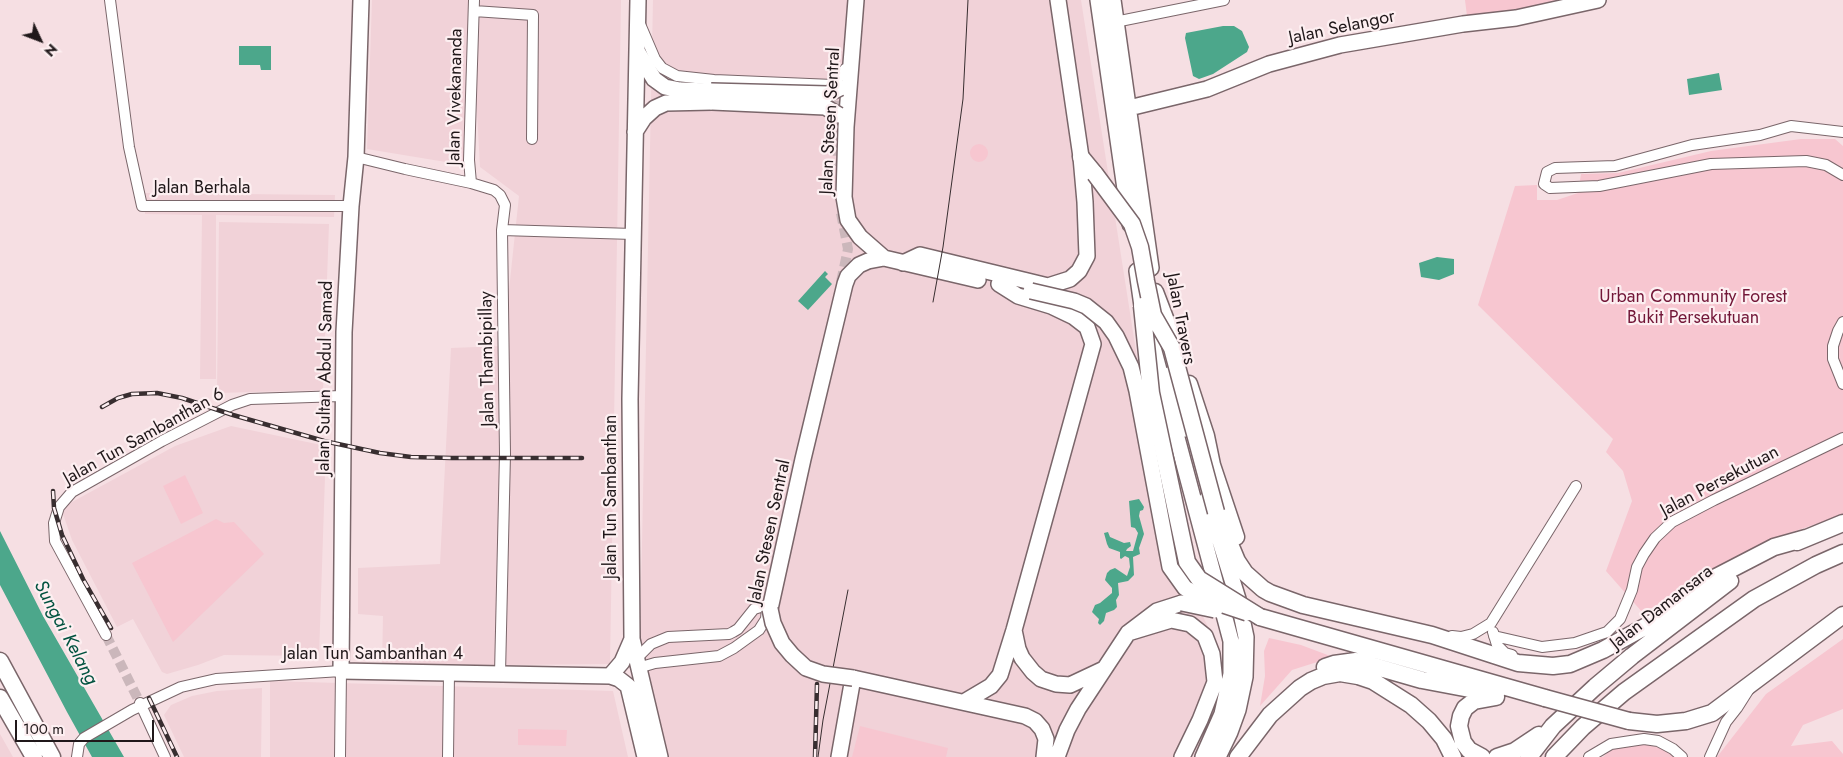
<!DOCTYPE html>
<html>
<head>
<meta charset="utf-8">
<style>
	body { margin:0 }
	#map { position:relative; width:1843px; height:757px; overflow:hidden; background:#f6dfe3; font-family:Jost,sans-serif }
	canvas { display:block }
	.north { position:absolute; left:15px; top:15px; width:50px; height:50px; -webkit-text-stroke:4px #fdeff1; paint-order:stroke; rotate:133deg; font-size:14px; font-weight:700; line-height:20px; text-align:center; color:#20181a }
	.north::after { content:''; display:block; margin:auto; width:18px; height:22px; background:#20181a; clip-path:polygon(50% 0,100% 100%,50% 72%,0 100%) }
	.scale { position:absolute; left:15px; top:720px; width:139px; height:22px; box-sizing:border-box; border:2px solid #20181a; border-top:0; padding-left:6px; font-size:15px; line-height:18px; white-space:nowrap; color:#20181a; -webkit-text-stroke:4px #fdeff1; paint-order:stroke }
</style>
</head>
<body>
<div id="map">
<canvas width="1843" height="757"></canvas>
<div class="north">N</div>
<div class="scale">100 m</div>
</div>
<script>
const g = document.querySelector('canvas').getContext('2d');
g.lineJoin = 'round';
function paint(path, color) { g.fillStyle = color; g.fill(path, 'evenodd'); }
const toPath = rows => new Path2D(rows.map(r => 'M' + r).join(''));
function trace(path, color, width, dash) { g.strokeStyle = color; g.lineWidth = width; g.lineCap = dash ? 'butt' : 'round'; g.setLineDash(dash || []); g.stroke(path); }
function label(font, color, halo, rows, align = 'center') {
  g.font = font + ' Jost,sans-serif'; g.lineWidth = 4.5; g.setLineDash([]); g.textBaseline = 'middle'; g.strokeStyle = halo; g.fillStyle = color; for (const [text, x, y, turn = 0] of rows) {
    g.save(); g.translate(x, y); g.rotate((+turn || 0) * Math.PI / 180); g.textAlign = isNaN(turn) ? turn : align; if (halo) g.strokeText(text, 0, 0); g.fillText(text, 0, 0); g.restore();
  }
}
const built = toPath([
	[372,0,468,0,468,105,464,165,367,149],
	[483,0,621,0,610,664,382,666,383,616,358,614,358,568,440,564,451,348,503,346,519,196,480,167,471,2],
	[653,0,1081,0,1141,383,1179,566,1219,650,1221,684,1212,725,1191,757,666,757,640,643],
	[145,193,335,195,334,217,216,215,216,379,200,379,202,215,145,214],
	[219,222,329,224,323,390,217,393],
	[231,426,326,446,319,656,224,655,198,665,167,674,162,672,133,619,117,627,72,540,61,508,175,446],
	[270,681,613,691,628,757,270,757],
	[262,688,261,757,184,757,164,715,171,705,192,696,217,691],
	[0,734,13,757,0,757]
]);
const green = toPath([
	[1465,0,1570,0,1514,14,1467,16],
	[1801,139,1835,139,1843,146,1843,515,1777,537,1643,613,1606,571,1632,501,1623,471,1606,452,1613,439,1478,305,1515,186,1537,185,1537,200,1557,200,1578,193,1581,174,1618,173,1711,151],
	'970 153a9 9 0 1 1 18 0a9 9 0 1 1-18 0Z',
	[185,475,203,513,181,524,163,486],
	[216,519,224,523,234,522,264,554,173,642,132,563],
	[1269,638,1301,645,1333,657,1292,670,1260,706,1265,676,1264,651],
	[1843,639,1843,709,1803,725,1791,746,1832,741,1843,754,1843,757,1717,757,1766,694],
	[860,726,948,748,946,757,852,757],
	[518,729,567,730,566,746,518,745],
	[1643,743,1663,749,1675,757,1603,757,1611,749]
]);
const water = toPath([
	[1223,26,1234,26,1242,31,1249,47,1247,52,1213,74,1199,79,1193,76,1185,38,1186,33],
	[239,46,271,46,271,70,261,70,260,65,239,65],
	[1719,73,1722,90,1689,95,1687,79],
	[1437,257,1454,259,1454,274,1439,280,1421,277,1419,263],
	[825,271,828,274,825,277,832,284,808,310,798,301],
	[1139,499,1144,507,1143,510,1140,511,1139,516,1144,534,1139,548,1140,554,1133,557,1134,575,1128,581,1118,583,1119,595,1116,600,1117,607,1114,610,1106,613,1104,621,1100,625,1098,623,1099,619,1092,612,1095,605,1100,603,1112,593,1112,588,1105,580,1107,573,1110,570,1115,568,1127,576,1130,567,1129,558,1125,556,1121,559,1120,558,1120,552,1109,548,1107,544,1104,533,1108,532,1110,537,1124,543,1130,542,1131,546,1127,549,1126,551,1133,551,1138,533,1135,528,1131,527,1129,501],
	[0,531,43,616,124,757,92,757,67,712,0,585]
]);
const streetTunnel = toPath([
	[830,89,837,95,838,166],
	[841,213,848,249,841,282],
	[106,635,140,703]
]);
const street = toPath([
	[110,0,129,147,142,206,351,206],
	[474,11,533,15,532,139],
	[1115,22,1224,0],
	[640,24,655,59,662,68,677,76,714,80,833,85,845,69],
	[1843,132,1791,126,1760,135,1692,145,1615,166,1555,168,1547,172,1544,184,1550,188,1599,186,1711,164,1806,161,1826,165,1843,175],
	[356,157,405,169,471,183,494,190,500,195,505,205,502,230,505,454,500,674],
	[471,183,469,160,474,0],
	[502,230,633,234],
	[1843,322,1838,331,1833,346,1833,359,1843,384],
	[1493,632,1497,645,1505,653,1512,655],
	[106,635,55,541,54,523,59,507,72,492,162,441,232,405,250,399,342,396],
	[1452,636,1461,637,1473,634,1491,623,1576,486],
	[1494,636,1542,647,1575,643,1607,632,1620,619,1632,590,1637,567,1644,554,1655,538,1672,522,1714,500,1843,438],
	[636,659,651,644,668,637,729,634,733,632,738,629,754,609,767,605],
	[638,668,655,663,719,656,734,648,759,630,766,619,767,608],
	[140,703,165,757],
	[77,757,79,744,84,738,132,710,181,687,216,679,341,671,340,757],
	[448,757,449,673],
	[1589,757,1611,744,1644,739,1658,741,1673,749,1682,757],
	[1710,757,1726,722,1737,708,1749,689]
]);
const secondary = toPath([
	[361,0,356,157,351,206,344,332,341,671,610,676,619,679,628,686,645,757],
	[638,0,630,399,632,639,660,757],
	[856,0,846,127,844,197,848,220,860,237,884,258,978,280],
	[1098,0,1130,224],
	[1113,0,1151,268],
	[637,51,654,79,665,87,680,90,711,91],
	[1129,108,1207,89,1269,64,1340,45,1463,24,1516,18,1598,0],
	[635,132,644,118,655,108,666,103,712,102],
	[903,263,920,255,1048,286,1070,279,1079,271,1087,256,1085,202,1081,157,1058,0],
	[1137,271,1142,306,1231,641,1231,674,1222,714,1203,757],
	[1171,374,1186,429],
	[1207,499,1238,599,1246,637,1245,677,1238,710,1230,732,1218,757],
	[770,609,803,459,845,284,848,276,859,265,868,261,884,258],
	[1014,630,1018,649,1022,658,1033,672,1041,679,1056,684,1070,685,1104,669],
	[1128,633,1171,620,1190,624,1205,636,1212,654,1215,682,1200,720,1182,757],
	[610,676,622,662,632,639],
	[964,702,991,686,1000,675,1014,630,1093,344,1087,327,1074,317,1051,306,1018,296,999,284],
	[839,757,853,678,1025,716,1035,721,1042,729,1046,739,1044,757],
	[1057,757,1067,730,1078,709,1128,633,1157,611,1182,603]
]);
const primary = toPath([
	[1081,157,1095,174],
	[1155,292,1173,339],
	[1189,384,1206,436,1212,465,1236,537],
	[1222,525,1237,561,1245,573,1263,589,1270,593,1303,605,1432,635,1518,663,1553,666,1570,664,1603,650,1661,618,1718,576,1774,547,1806,538],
	[1797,542,1843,523],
	[1260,617,1545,698],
	[0,661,52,757],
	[1325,667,1334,664,1356,661,1422,680,1496,694],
	[0,698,34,757],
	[1629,721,1657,724,1686,721,1712,713,1843,615],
	[1238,757,1270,715,1300,688,1311,681,1323,676,1340,673,1358,676,1373,681,1411,705,1429,721,1444,739,1453,757],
	[1482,757,1469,750,1463,742,1459,726,1461,716,1465,708,1474,701,1496,697],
	[1497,757,1515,751,1539,735],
	[1529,757,1553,726,1595,687,1632,656,1730,581],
	[1554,757,1583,727,1624,692,1754,599,1816,565,1843,553]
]);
const tram = toPath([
	[933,302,943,247,963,99,968,0],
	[818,757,823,720,848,590]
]);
const rail = toPath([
	[102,407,118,398,132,394,157,393,182,398,233,415,324,441,380,453,411,457,452,458,582,458],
	[53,491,54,508,62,535,83,579,111,628],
	[149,698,177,757],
	[815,757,817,684]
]);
const secondaryBridge = toPath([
	[711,91,828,94,840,88],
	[712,102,825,107,839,115],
	[1031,291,1074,301,1086,306,1106,322,1116,336,1131,367,1137,391,1170,567,1185,588,1205,599,1247,613],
	[1182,603,1215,610],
	[770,609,773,623,782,643,792,655,806,668,823,674,853,678]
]);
const primaryBridge = toPath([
	[1095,174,1132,224,1140,247,1146,281,1153,315,1172,348,1216,512],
	[1142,306,1151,393,1187,562,1199,579,1260,617],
	[1545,698,1629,721]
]);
const streetNames = [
	["Jalan Selangor",1342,28,-12],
	["Jalan Vivekananda",456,97,-89],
	["Jalan Stesen Sentral",831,121,-87],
	["Jalan Berhala",202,189],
	["Jalan Travers",1180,319,79],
	["Jalan Thambipillay",488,359,-91],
	["Jalan Sultan Abdul Samad",326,378,-89],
	["Jalan Tun Sambanthan 6",144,437,-29],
	["Jalan Persekutuan",1720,482,-28],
	["Jalan Tun Sambanthan",612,497,-90],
	["Jalan Stesen Sentral",770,532,-78],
	["Jalan Damansara",1662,608,-38],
	["Jalan Tun Sambanthan 4",373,655]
];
const parkNames = [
	["Urban Community Forest",1693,298],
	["Bukit Persekutuan",1693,319]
];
const waterNames = [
	["Sungai Kelang",65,633,62]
];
paint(built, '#f1d2d8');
paint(green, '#f7c6d0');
paint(water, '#4ca78b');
trace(streetTunnel, '#cbb7bb', 10, [10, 5]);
trace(street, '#7a666a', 12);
trace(secondary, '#7a666a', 18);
trace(primary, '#7a666a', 19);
trace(street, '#fff', 10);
trace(secondary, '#fff', 15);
trace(primary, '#fff', 16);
trace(tram, '#382e30', 1);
trace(rail, '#382e30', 4.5);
trace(rail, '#fdeff1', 2.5, [8]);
trace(secondaryBridge, '#7a666a', 18, []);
trace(primaryBridge, '#7a666a', 19, []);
trace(secondaryBridge, '#fff', 15);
trace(primaryBridge, '#fff', 16);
label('18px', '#20181a', '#fdeff1', streetNames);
label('18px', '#721738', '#fdeff1', parkNames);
label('italic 19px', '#01523f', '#fdeff1', waterNames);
</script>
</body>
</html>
